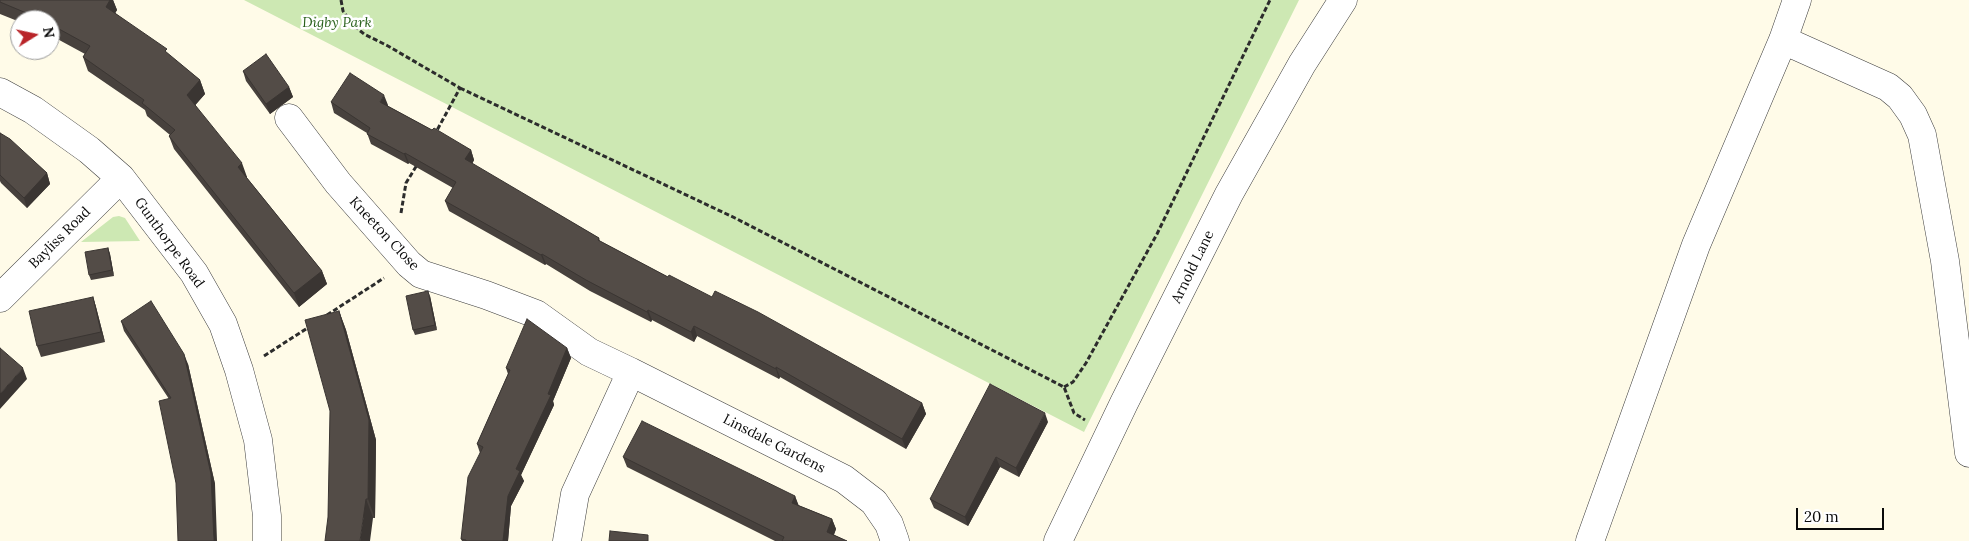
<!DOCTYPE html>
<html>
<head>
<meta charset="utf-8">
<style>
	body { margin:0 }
	#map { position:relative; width:1969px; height:541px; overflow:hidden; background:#fffbe8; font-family:Lora,serif }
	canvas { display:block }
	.north { position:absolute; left:10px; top:10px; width:50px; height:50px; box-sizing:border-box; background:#fff; border:1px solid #9d9d9d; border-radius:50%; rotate:80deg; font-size:14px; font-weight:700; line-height:20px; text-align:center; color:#0a0a0a }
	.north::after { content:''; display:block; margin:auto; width:18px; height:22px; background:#b92429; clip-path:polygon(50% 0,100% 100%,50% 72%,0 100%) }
	.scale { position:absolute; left:1796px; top:508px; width:88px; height:22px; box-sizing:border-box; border:2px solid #0a0a0a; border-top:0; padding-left:6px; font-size:15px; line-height:18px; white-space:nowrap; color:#0a0a0a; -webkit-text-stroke:4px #fff; paint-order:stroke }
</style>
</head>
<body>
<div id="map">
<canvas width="1969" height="541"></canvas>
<div class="north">N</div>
<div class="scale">20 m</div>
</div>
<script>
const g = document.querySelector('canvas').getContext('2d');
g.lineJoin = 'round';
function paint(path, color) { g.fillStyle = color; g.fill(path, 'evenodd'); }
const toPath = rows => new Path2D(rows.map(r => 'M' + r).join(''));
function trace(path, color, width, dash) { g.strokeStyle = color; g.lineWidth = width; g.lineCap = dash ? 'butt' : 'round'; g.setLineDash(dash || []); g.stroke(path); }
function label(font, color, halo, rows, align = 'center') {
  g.font = font + ' Lora,serif'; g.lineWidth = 5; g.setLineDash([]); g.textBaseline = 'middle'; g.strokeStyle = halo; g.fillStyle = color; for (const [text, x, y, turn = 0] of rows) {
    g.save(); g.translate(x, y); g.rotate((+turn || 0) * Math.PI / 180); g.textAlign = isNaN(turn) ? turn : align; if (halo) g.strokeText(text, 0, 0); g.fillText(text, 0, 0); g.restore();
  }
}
const green = toPath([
	[244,0,1299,0,1084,432],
	[119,216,125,218,140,241,81,242,113,217]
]);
const path = toPath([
	[341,0,343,11,353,25,364,34,388,46,460,88,435,134],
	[460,88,735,218,1064,387,1074,413,1085,420],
	[401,213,406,183,417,165],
	[327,315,384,278],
	[264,356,309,327],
	[1064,387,1073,382,1086,363,1157,234,1270,0]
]);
const minor = toPath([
	[1783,40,1888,87,1900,97,1913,115,1922,135,1945,261,1969,453],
	[0,92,33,110,89,150,121,178,194,273,223,324,239,370,258,440,267,516,267,541],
	[289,118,338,183,409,264,421,274,486,295,536,314,589,352,631,372],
	[0,298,121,178],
	[567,541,575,494,631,372,844,479,874,502,889,524,895,541],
	[1590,541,1696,245,1783,40,1797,0]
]);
const tertiary = toPath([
	[1058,541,1124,403,1229,194,1302,64,1343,0]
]);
const wall = toPath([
	[0,0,113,0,117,10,115,13,168,54,200,80,205,94,195,105,247,177,247,178,322,271,327,284,299,307,174,149,169,136,170,135,147,116,145,110,88,71,83,57,85,54,50,35,50,20,20,20,20,22,0,14],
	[243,71,289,87,293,97,270,114,246,81],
	[331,102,388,105,388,106,432,130,471,150,474,160,472,164,599,238,600,241,668,277,922,403,926,414,906,449,780,377,779,379,697,336,694,342,652,320,651,322,590,291,546,264,545,265,449,211,445,201,453,188,409,163,408,164,371,144,367,133,334,113],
	[0,133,47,173,50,184,27,208,1,183,0,181],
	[108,248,110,254,114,276,91,280,89,275],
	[430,296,437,330,415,335,413,330],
	[93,297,96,307,105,342,41,357,37,346],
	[339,311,346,330,376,440,375,518,328,517],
	[121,321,188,364,215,484,176,483,169,399,124,331],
	[567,348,571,358,553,401,554,405,521,475,524,481,511,506,508,541,462,541,461,539,480,453,477,444,508,374,506,368],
	[1048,422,1019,477,1000,467,968,526,934,508,930,499],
	[623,457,795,496,798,505,832,519,836,529,834,535,847,541,775,541,627,467]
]);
const shadedWall = toPath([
	[110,0,113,0,117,10,111,21,106,7],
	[200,80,205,94,192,109,187,95],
	[289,87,293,97,270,114,266,104],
	[384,95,388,105,384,112,380,102],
	[471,150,474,160,469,170,465,159],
	[405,153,409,163,408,164,404,154],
	[242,163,247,177,243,181,238,167],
	[47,173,50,184,27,208,24,198],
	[108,248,110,254,114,276,112,270],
	[542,254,546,264,545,265,541,255],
	[322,271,327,284,299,307,294,293],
	[428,291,430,296,437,330,435,325],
	[93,297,96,307,105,342,101,332],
	[648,310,652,320,651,322,647,312],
	[339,311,346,330,376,440,375,518,368,499],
	[694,326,697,336,694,342,691,332],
	[567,348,571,358,553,401,554,405,521,475,524,481,511,506,508,541,503,541,508,496,516,469],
	[184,354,188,364,215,484,217,541,214,541],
	[776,367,780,377,779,379,776,369],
	[23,368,27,379,0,409,0,394],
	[922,403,926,414,906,449,902,439],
	[1045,413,1048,422,1019,477,1016,468],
	[996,457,1000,467,968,526,965,517],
	[795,496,799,506,792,503],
	[366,499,373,518,370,541,360,541],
	[832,519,836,529,831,541,827,532]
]);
const building = toPath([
	[0,0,110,0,106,7,167,49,165,51,200,80,187,95,242,163,238,167,322,271,294,293,169,136,175,130,142,103,144,100,83,57,90,46,50,24,50,20,43,20,0,2,0,0],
	[266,54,289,87,266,104,243,71,266,54],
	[350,73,384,95,380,102,432,130,434,128,471,150,465,159,599,238,598,240,668,277,669,275,712,297,715,291,758,312,922,403,902,439,776,367,776,369,694,326,691,332,648,310,647,312,586,280,542,254,541,255,445,201,456,182,405,153,404,154,367,134,370,128,331,102,350,73],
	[0,133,10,139,47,173,24,198,0,175,0,133],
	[108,248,112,270,89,275,85,252,108,248],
	[428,291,435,325,413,330,406,296,428,291],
	[93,297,101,332,37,346,29,311,93,297],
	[151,301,184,354,211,474,214,541,178,541,176,483,159,401,171,398,121,321,151,301],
	[339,311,369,420,368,499,366,499,360,541,325,541,328,517,330,411,305,320,339,311],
	[527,319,567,348,548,394,551,395,516,469,520,471,508,496,503,541,466,541,466,540,461,539,468,477,483,447,477,444,510,370,506,368,527,319],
	[0,348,23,368,0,394,0,348],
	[990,384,1045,413,1016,468,996,457,965,517,930,499,990,384],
	[642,421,795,496,792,503,832,519,827,532,847,541,782,541,784,537,623,457,642,421],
	[610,531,648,535,648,541,609,541,610,531]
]);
const parkNames = [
	["Digby Park",337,23]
];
const streetNames = [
	["Kneeton Close",384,234,47],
	["Bayliss Road",60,238,-45],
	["Gunthorpe Road",169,243,54],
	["Arnold Lane",1193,267,-64],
	["Linsdale Gardens",774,444,27]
];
paint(green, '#cde8b3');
trace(minor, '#3d3d3d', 29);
trace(tertiary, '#3d3d3d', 29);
trace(path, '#2c2c2c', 3, [5, 2.5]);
trace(minor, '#fff', 28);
trace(tertiary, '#fff', 28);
paint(wall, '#47413d');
paint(shadedWall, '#3a3532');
paint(building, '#534c47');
trace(building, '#3a3532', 1);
label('italic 14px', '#29611c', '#fff', parkNames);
label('14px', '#0a0a0a', '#fff', streetNames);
</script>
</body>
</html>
